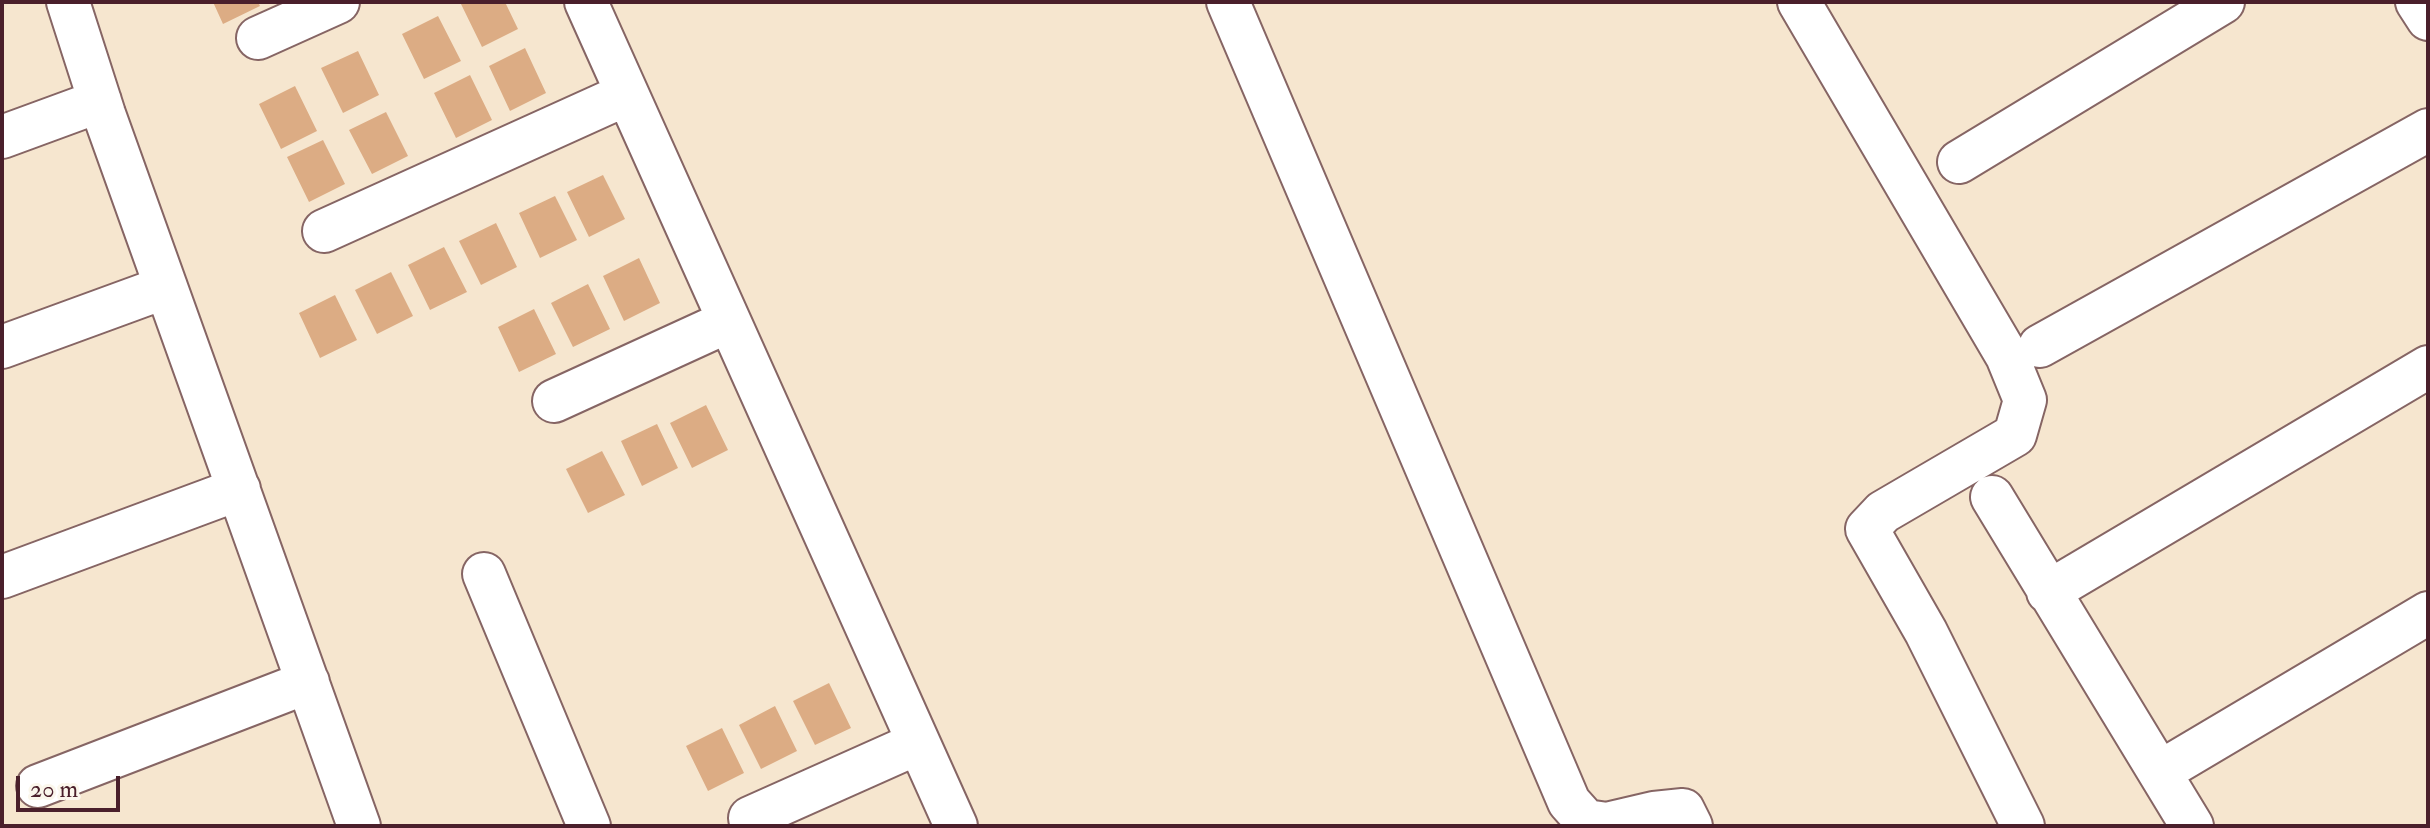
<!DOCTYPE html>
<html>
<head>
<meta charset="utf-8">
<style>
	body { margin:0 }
	#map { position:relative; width:2430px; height:828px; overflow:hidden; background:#f6e6cf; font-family:"IM FELL Double Pica",serif }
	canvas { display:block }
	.frame { position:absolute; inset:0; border:4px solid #4a1f2b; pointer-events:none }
	.scale { position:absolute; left:16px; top:776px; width:104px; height:36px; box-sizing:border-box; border:4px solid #4a1f2b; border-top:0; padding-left:10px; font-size:24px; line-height:28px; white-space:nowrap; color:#4a1f2b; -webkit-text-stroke:6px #fbf7ec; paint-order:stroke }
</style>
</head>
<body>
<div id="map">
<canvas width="2430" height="828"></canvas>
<div class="frame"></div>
<div class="scale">20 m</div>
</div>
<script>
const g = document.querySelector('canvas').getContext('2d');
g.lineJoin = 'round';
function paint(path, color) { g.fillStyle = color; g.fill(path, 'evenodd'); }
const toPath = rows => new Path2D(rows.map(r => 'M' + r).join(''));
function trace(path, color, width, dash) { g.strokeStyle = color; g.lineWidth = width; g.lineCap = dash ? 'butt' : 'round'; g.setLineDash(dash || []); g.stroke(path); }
const building = toPath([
	[213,2,258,2,260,6,223,24],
	[460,2,505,2,518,29,482,47],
	[438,16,461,61,424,79,402,34],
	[525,48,546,93,510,111,489,66],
	[358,51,379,95,343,113,321,68],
	[470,75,492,120,456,138,434,93],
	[295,86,317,131,281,149,259,104],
	[386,112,408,156,372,174,349,130],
	[323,140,345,184,309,202,287,157],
	[603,175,625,219,589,237,567,192],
	[555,196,577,240,540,258,519,213],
	[496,223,517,267,481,285,459,241],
	[444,247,467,292,430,310,408,265],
	[639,258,660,303,624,321,603,276],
	[391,272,413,316,377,334,355,290],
	[588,284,610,329,573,347,551,303],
	[335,295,357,340,320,358,299,313],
	[534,309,556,354,519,372,498,327],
	[706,405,728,450,692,468,670,423],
	[657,424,678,468,642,486,621,441],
	[602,451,625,495,588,513,566,469],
	[829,683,851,728,815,745,793,701],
	[775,706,797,751,761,769,739,725],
	[722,728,744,773,708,791,686,746]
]);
const minor = toPath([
	[68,2,104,114,359,826],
	[586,2,956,826],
	[1228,2,1569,802,1586,821,1607,824,1654,813,1683,810,1691,826],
	[1799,2,2007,356,2025,400,2015,435,1883,512,1867,529,1926,632,2023,826],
	[2417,2,2428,19],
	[258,38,338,2],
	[2,137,100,101],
	[1959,162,2223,2],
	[324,231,627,94],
	[2040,346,2428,130],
	[2,347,166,287],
	[554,401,729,321],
	[1992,497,2192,826],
	[484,574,589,826],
	[2,577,239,489],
	[2048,592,2428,367],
	[2160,772,2428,613],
	[38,786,308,682],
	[750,818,918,743]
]);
paint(building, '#dcac84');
trace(minor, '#866564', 46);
trace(minor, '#fff', 42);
</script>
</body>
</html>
